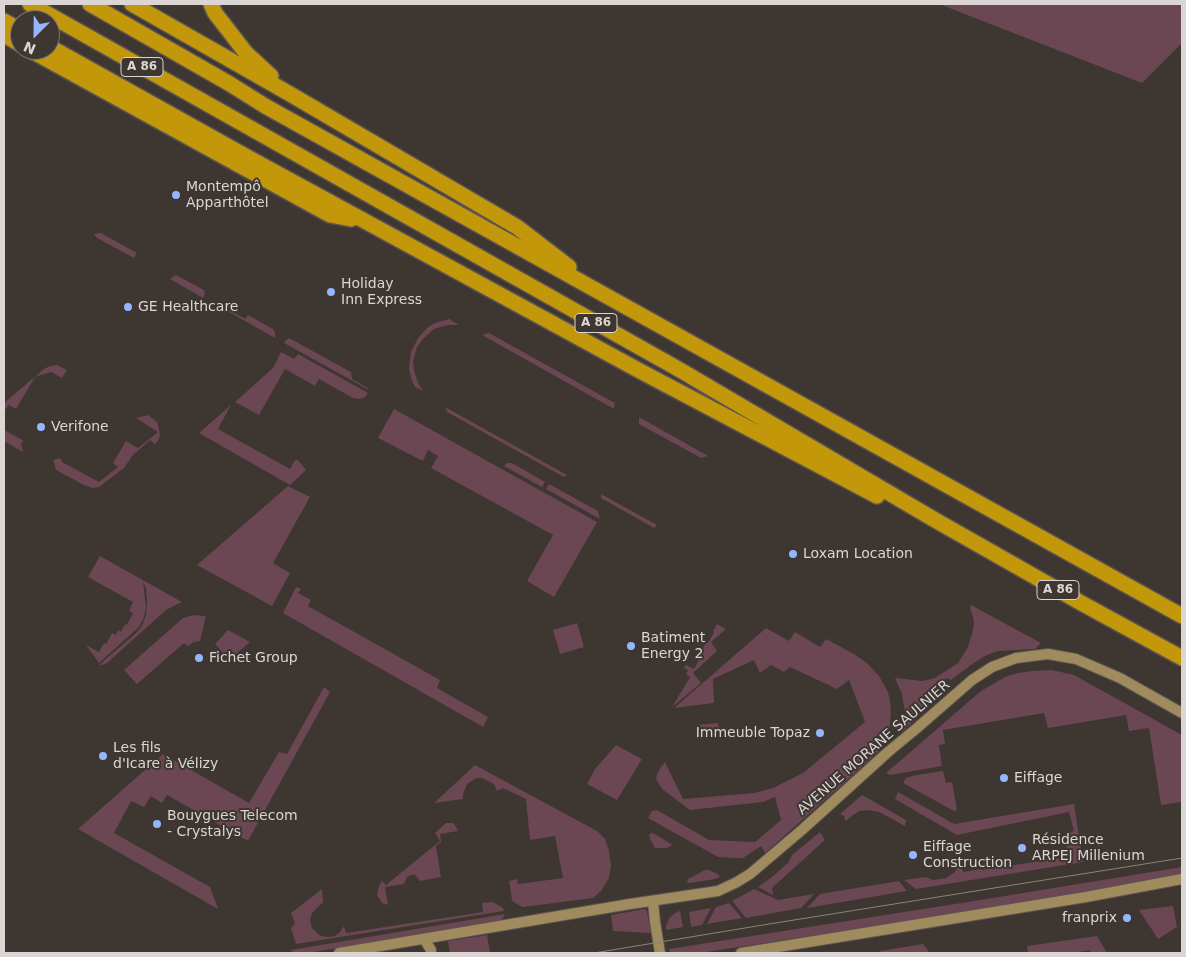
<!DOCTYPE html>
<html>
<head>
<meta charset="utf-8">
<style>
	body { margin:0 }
	#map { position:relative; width:1186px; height:957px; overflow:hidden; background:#3d3631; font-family:"DejaVu Sans",sans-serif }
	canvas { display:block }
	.frame { position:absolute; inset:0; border:5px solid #dbd6d3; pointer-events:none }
	.north { position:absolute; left:10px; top:10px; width:50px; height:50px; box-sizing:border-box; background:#3d3631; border:1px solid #7c7672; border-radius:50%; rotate:203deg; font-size:14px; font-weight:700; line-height:20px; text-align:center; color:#dbd6d3 }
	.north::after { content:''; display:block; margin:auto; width:18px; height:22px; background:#95b6fd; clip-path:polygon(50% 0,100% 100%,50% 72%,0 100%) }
</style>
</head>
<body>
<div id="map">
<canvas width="1186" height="957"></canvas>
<div class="frame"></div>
<div class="north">N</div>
</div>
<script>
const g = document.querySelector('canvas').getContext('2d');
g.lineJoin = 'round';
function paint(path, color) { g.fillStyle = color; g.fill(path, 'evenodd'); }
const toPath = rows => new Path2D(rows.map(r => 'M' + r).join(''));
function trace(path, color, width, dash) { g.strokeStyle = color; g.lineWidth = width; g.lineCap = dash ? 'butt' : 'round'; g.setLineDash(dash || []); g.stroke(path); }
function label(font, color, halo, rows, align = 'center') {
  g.font = font + ' "DejaVu Sans",sans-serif'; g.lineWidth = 4; g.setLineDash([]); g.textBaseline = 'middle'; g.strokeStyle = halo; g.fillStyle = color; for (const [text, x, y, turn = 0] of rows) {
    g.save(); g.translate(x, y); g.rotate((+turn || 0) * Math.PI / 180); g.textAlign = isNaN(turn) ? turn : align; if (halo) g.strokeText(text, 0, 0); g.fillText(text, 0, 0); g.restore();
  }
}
const green = toPath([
	[939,4,1182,4,1182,44,1180,45,1142,83],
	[101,233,137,253,134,258,97,238,94,234],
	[176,275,204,290,205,294,203,298,170,279],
	[217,303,245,319,248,315,273,329,275,333,275,338,215,304],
	[449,319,459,325,448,325,434,329,424,338,417,347,413,361,414,371,419,385,423,391,415,387,412,381,409,369,411,352,418,338,427,328,435,323],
	[489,333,615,403,614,409,482,335],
	[289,338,351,372,352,379,368,388,369,390,284,343,286,340],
	[281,352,294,359,298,354,368,393,365,397,360,399,353,398,319,379,315,386,285,369,259,415,235,402,273,368],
	[57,365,67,370,62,378,51,372,35,377,16,409,9,405,4,411,4,403,44,369,50,366],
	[231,405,218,429,290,469,295,460,298,460,306,470,290,485,199,433],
	[445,407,567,475,564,477,447,412],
	[394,409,597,522,554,597,527,581,553,535,431,468,438,456,428,450,423,461,378,438],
	[148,415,157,422,159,429,160,435,158,441,155,444,150,440,132,456,124,468,99,487,93,488,84,485,56,470,53,460,60,458,62,462,99,482,118,467,113,463,126,441,138,448,158,432,136,418],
	[639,417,708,456,701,458,639,424],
	[4,430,24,441,21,443,23,452,4,441],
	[507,463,512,463,545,482,542,487,504,466],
	[549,484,598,511,600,519,546,489],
	[288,486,310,497,273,563,290,573,272,606,197,565],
	[601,494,657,525,654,528,601,498],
	[100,556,182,602,166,610,107,663,102,665,99,665,135,634,142,626,146,615,147,602,146,589,143,581,146,608,143,620,139,627,99,663,86,645,99,652,104,643,106,644,112,633,116,635,118,630,121,632,125,624,127,625,133,613,129,611,133,602,88,577],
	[296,587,301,589,298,593,311,600,308,606,440,680,437,688,488,717,483,727,283,613],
	[971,605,1041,643,1035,649,998,651,987,655,975,662,951,680,947,678,929,695,932,698,927,703,919,716,901,733,905,714,902,694,895,678,922,681,935,678,958,663,968,647,973,630,974,621,970,607],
	[193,615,206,616,200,641,194,642,188,646,184,643,137,684,124,670,183,618],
	[577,623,584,647,560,654,553,630],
	[717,624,726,629,711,642,717,651,693,673,701,683,672,707,690,677,686,674,688,670,684,668,686,665,694,669,699,660,697,659,706,643,708,643,714,632,713,631],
	[766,628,789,641,795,632,820,647,826,639,854,654,867,663,879,676,888,692,890,701,891,713,889,733,885,742,880,750,873,757,765,853,761,846,743,858,734,858,718,857,648,818,652,811,657,810,709,840,755,842,781,820,775,797,763,802,690,810,662,789,657,781,656,777,659,770,665,762,683,799,754,793,773,788,803,773,865,722,849,680,837,689,790,667,784,672,771,665,760,673,754,660,713,679,714,703,674,708],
	[228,630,250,642,229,660,215,644],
	[1052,670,1074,675,1182,735,1182,808,1181,802,1161,805,1149,728,1129,731,1126,715,1048,728,1044,713,943,730,945,744,939,745,942,766,890,775,886,773,981,691,1005,677,1018,673,1032,671],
	[324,687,330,692,248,841,167,795,162,803,151,796,144,807,131,801,114,833,210,887,218,909,78,829,163,754,249,803,279,752,287,754],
	[718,723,719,732,698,734,697,725],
	[616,745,642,759,617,800,587,784,595,769],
	[475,765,597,831,605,839,609,851,611,865,609,878,601,891,593,898,523,907,513,902,512,900,509,881,517,879,518,884,563,878,555,836,530,840,526,799,503,788,497,791,494,784,482,778,476,778,467,784,463,794,463,799,434,803],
	[943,771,946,783,952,782,957,810,954,811,903,783,906,778,911,777,911,776],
	[898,792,954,824,1074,804,1083,862,916,889,904,880,926,877,933,880,946,878,955,872,960,861,963,872,981,869,981,870,1068,857,1065,833,1074,831,1069,812,957,835,895,799],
	[862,795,906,820,905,826,879,812,867,810,860,811,853,815,846,821,844,816,843,816,840,814],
	[446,823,453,823,455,825,458,831,440,834,441,842,436,846,441,877,420,881,414,874,407,877,404,884,385,887,388,905,382,903,377,895,379,886,382,881,386,885,440,841,435,833],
	[820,832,825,840,772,888,773,895,758,887,772,877,788,863,793,854],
	[651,833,655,834,671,844,672,845,667,848,655,848,650,839,649,835],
	[1182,867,1182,876,969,911,700,953,670,953,669,949,968,902],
	[705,870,709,870,718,874,720,877,715,879,690,883,687,882,688,879],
	[899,881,907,891,807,908,820,894],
	[322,889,323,902,312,913,310,920,312,928,317,933,321,936,329,937,335,936,340,932,344,926,346,933,483,912,482,903,491,902,495,903,503,908,504,911,296,944,291,928,295,923,291,913],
	[754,889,778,900,814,894,801,908,746,918,732,901],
	[729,903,742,918,707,924,716,907],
	[1173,906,1177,927,1158,939,1139,910],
	[711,908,702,925,691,927,689,912],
	[645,909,647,911,651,933,613,931,611,915],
	[680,911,683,927,666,930,666,926,670,917,677,912],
	[505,914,503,918,497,922,308,953,294,953,291,950],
	[487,935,490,952,487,953,450,953,448,941],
	[1097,936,1107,953,1090,953,1090,950,1072,953,1028,953,1027,946],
	[923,944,930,953,881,953,880,951]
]);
const secondary = toPath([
	[653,901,655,922,660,953],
	[424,939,431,950,431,953],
	[339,953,630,904,718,891,737,882,750,874,803,829,888,752,917,728,972,680,992,667,1016,658,1048,654,1076,659,1120,678,1182,713],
	[741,953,1086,897,1182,879]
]);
const motorway = toPath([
	[30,4,680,370,935,520,1083,604,1182,658],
	[90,4,230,84,265,106,1182,616],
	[132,4,290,94,517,227,569,267],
	[211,4,215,13,246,53,271,76],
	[4,21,20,30],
	[4,35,20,44],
	[50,47,249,158,640,371,877,496],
	[30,50,330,215,351,219]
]);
const tram = toPath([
	[594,953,769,924,1182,858]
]);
const markers = [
	[176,195,5,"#95b6fd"],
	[331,292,5,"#95b6fd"],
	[128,307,5,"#95b6fd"],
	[41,427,5,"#95b6fd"],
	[793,554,5,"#95b6fd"],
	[631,646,5,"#95b6fd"],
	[199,658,5,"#95b6fd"],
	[820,733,5,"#95b6fd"],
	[103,756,5,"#95b6fd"],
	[1004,778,5,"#95b6fd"],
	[157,824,5,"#95b6fd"],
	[1022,848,5,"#95b6fd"],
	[913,855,5,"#95b6fd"],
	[1127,918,5,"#95b6fd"]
];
const shields = [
	[142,67,42],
	[596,323,42],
	[1058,590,42]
];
const shieldNames = [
	["A 86",142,67],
	["A 86",596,323],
	["A 86",1058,590]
];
const poiNames = [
	["Montempô",186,187],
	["Apparthôtel",186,203],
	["Holiday",341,284],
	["Inn Express",341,300],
	["GE Healthcare",138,307],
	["Verifone",51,427],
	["Loxam Location",803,554],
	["Batiment",641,638],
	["Energy 2",641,654],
	["Fichet Group",209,658],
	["Immeuble Topaz",810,733,"right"],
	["Les fils",113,748],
	["d'Icare à Vélizy",113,764],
	["Eiffage",1014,778],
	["Bouygues Telecom",167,816],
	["- Crystalys",167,832],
	["Résidence",1032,840],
	["ARPEJ Millenium",1032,856],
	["Eiffage",923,847],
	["Construction",923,863],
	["franprix",1117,918,"right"]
];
const streetNames = [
	["AVENUE MORANE SAULNIER",874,748,-41]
];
paint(green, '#6b4653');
trace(secondary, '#5b5451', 12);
trace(motorway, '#5b5451', 18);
trace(secondary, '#9f8b5d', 10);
trace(motorway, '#c3970a', 15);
trace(tram, '#8a8480', 1);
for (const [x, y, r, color] of markers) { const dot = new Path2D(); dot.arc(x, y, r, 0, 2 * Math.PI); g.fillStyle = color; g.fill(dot); trace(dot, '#3d3631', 2); }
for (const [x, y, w] of shields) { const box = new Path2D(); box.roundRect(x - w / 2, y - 9.5, w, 19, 4); g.fillStyle = '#3d3631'; g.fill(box); trace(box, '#dbd6d3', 1); }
label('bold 12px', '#dbd6d3', null, shieldNames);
label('14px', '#dbd6d3', '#3d3631', poiNames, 'left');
label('14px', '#dbd6d3', '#3d3631', streetNames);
</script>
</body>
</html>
